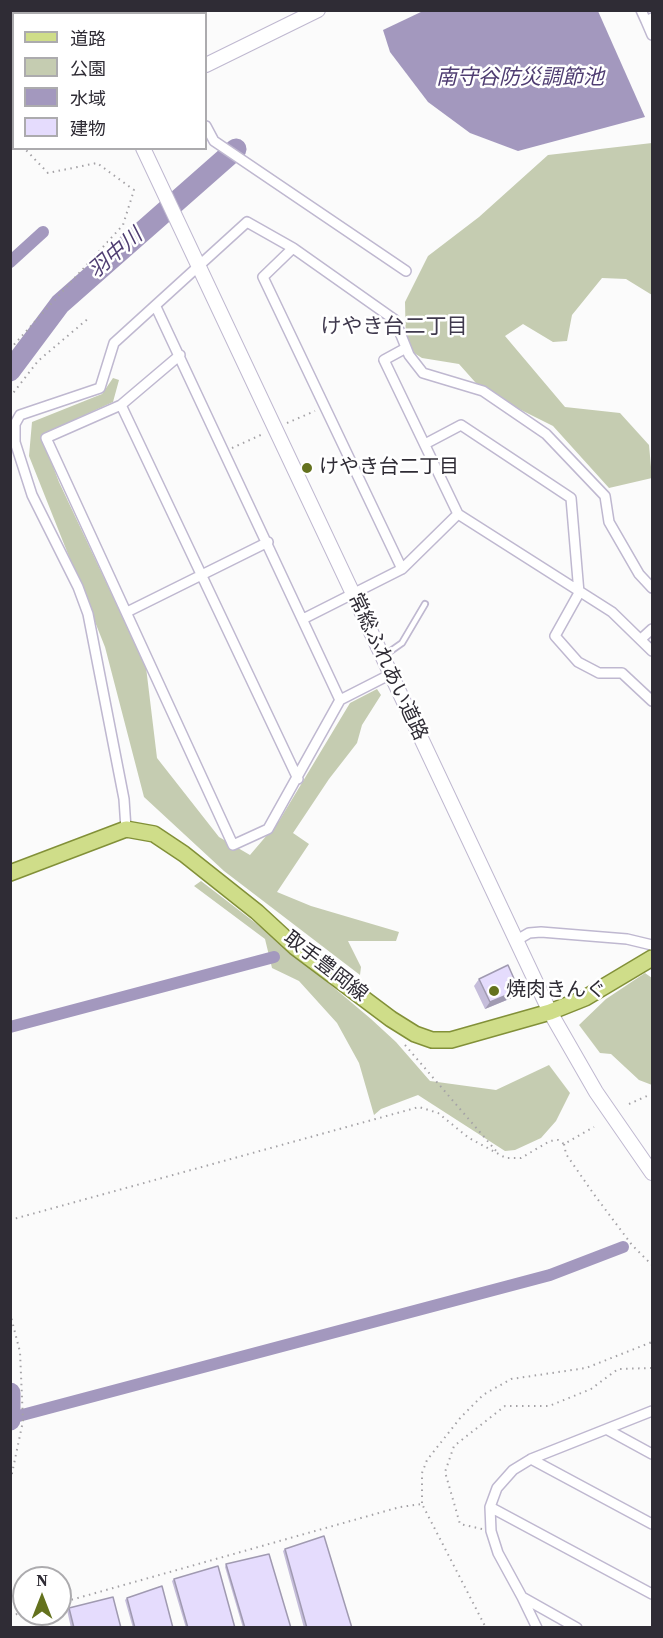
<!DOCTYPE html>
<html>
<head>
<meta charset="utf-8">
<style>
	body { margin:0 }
	#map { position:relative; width:663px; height:1638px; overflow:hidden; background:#fbfbfb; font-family:"Source Serif 4","Noto Sans JP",serif }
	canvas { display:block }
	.frame { position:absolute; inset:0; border:12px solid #2f2c35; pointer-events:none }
	.legend { position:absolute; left:12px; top:12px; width:195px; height:138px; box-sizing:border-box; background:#fff; border:2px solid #acabae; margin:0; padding:8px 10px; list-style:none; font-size:18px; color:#2f2c35 }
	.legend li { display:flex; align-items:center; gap:12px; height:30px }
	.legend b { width:30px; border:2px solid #acabae }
	.north { position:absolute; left:12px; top:1566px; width:60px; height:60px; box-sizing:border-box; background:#fff; border:2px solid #acabae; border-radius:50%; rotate:0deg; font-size:16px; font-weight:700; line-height:24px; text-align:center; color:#2f2c35 }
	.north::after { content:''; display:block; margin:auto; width:21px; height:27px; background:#64721e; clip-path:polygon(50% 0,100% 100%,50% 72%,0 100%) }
</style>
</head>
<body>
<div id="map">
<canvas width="663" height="1638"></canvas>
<div class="frame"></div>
<ul class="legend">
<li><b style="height:8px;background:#cfdd89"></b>道路</li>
<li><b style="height:16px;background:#c5ccb1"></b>公園</li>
<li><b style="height:16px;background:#a398be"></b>水域</li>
<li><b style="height:16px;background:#e5dcfd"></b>建物</li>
</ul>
<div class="north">N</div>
</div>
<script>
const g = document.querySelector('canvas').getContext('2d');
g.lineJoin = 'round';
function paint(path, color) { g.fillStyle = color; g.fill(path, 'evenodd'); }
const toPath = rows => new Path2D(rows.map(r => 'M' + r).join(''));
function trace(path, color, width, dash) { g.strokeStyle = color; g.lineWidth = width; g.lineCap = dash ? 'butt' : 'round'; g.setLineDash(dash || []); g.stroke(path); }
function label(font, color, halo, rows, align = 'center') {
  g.font = font + ' "Source Serif 4","Noto Sans JP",serif'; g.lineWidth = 5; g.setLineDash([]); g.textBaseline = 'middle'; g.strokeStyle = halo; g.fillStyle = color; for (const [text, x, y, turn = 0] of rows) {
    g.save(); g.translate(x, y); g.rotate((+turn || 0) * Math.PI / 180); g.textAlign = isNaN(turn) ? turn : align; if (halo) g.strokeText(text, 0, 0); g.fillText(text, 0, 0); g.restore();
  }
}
const green = toPath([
	[652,143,652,295,626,279,602,278,572,315,567,341,553,342,523,324,505,336,565,407,620,413,649,445,652,478,609,488,553,426,483,391,459,364,422,358,406,348,405,302,428,256,479,217,548,155],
	[113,378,119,380,113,402,41,435,59,482,146,667,157,758,219,837,250,855,279,821,350,703,377,689,381,695,362,725,357,743,329,779,293,833,309,844,277,892,311,906,399,932,396,941,348,941,361,967,360,975,224,871,144,797,105,647,29,456,32,422,102,394],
	[201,881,275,938,371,1019,396,1042,430,1081,496,1090,549,1065,570,1093,556,1121,541,1138,515,1150,505,1151,418,1095,381,1109,374,1115,359,1063,337,1023,299,981,272,968,265,939,194,886],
	[645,973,652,978,652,1085,639,1080,611,1054,600,1053,579,1025,606,999]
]);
const water = toPath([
	[423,11,598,11,645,117,518,151,470,133,428,102,390,52,383,30]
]);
const canal = toPath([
	[10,262,43,232],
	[10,1027,274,957],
	[11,1418,550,1275,623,1247]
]);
const river = toPath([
	[10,371,60,304,236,149],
	[10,1393,10,1420]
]);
const path = toPath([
	[10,139,14,139],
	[10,349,123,225,134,190,97,163,48,173,24,148],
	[10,397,38,361,90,317],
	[287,423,315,411],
	[232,448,263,434],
	[405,1045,497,1152],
	[629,1104,647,1096,652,1097],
	[564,1144,566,1154,593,1193,632,1245,652,1265],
	[10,1220,419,1107,438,1113,469,1138,506,1158,521,1158,550,1141,558,1140,564,1144,594,1127],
	[10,1313,20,1352,23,1421,10,1483],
	[422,1503,422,1473,427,1460,461,1417,483,1395,511,1379,586,1368,652,1342],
	[482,1529,460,1524,445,1472,454,1446,505,1406,549,1406,591,1389,618,1369,652,1368],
	[60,1603,400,1507,422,1504,486,1628],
	[10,1616,24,1612]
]);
const lane = toPath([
	[385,655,402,643,425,604]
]);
const street = toPath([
	[18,10,19,14],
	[139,10,141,14],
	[641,10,646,21,652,18],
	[190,14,196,10],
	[646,21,652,35],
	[10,67,14,66],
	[206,126,214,141,406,271],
	[293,248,263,277,402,569],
	[156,307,340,700],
	[406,348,384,360,458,514,612,612,652,651],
	[180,355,121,405,46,438,233,845,268,829,340,700,391,674],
	[121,405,298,779],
	[425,444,461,425,571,498,579,593,555,636,578,662,599,673,622,673,652,701],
	[127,612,268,542],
	[303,619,402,569,458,514],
	[641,639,652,629],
	[126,829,124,799,88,614,78,587,32,495,15,442,15,424,20,415,100,388,114,343,247,222,293,248,395,320,409,355,423,373,483,391,546,434,605,496,609,522,639,574,652,588],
	[517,940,529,933,541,932,627,939,652,945],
	[608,1430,652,1454],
	[531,1459,652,1524],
	[490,1507,652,1594],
	[522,1597,537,1628],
	[577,1628,522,1597,498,1553,491,1531,490,1507,497,1488,513,1470,531,1459,652,1411]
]);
const secondary = toPath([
	[78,10,80,14],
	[206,65,318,10],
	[143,148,550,1012,596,1092,652,1173]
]);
const primary = toPath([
	[10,873,126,829,154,834,184,854,257,912,295,947,391,1019,415,1034,432,1040,451,1040,550,1012,585,998,652,958]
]);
const wall = toPath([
	[479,979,519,990,514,997,485,1009,474,986],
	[285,1549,352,1628,304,1628,283,1551],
	[226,1564,291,1628,243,1628,225,1567],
	[174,1579,235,1628,186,1628,172,1581],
	[127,1598,173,1628,133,1628,125,1600],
	[69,1608,121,1628,71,1628,67,1610]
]);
const shadedWall = toPath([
	[519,990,514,997,485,1009,490,1002]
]);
const building = toPath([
	[508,965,519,990,490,1002,479,979,508,965],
	[324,1536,352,1628,307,1628,285,1549,324,1536],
	[269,1554,291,1628,245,1628,226,1564,269,1554],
	[218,1566,235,1628,188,1628,174,1579,218,1566],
	[162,1586,173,1628,135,1628,127,1598,162,1586],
	[113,1597,121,1628,74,1628,69,1608,113,1597]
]);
const markers = [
	[307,468,6,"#64721e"],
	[494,991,6,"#64721e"]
];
const poiNames = [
	["けやき台二丁目",319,468],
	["焼肉きんぐ",506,991]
];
const streetNames = [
	["常総ふれあい道路",387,667,65],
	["取手豊岡線",325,967,38]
];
const waterNames = [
	["南守谷防災調節池",520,79],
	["羽中川",116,254,-41]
];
const neighbourhoodNames = [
	["けやき台二丁目",394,328]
];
paint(green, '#c5ccb1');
paint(water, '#a398be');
trace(canal, '#a398be', 12);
trace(river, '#a398be', 21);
trace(lane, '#bfb8d0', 8);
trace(street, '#bfb8d0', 12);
trace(secondary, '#bfb8d0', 16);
trace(primary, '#829038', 18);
trace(path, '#a4a2a6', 2, [1.5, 4.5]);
trace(lane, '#fff', 4.5);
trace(street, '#fff', 9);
trace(secondary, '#fff', 14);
trace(primary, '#cfdd89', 15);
paint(wall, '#c5bdda');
paint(shadedWall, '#a09ab1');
paint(building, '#e5dcfd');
trace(building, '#a09ab1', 1.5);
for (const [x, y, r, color] of markers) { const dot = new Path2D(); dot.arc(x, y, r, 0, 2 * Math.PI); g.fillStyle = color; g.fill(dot); trace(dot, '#fff', 2); }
label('20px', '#2f2c35', '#fff', poiNames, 'left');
label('20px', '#2f2c35', '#fff', streetNames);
label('italic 21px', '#4f3d72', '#fff', waterNames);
label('21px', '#403a4e', '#fff', neighbourhoodNames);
</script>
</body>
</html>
